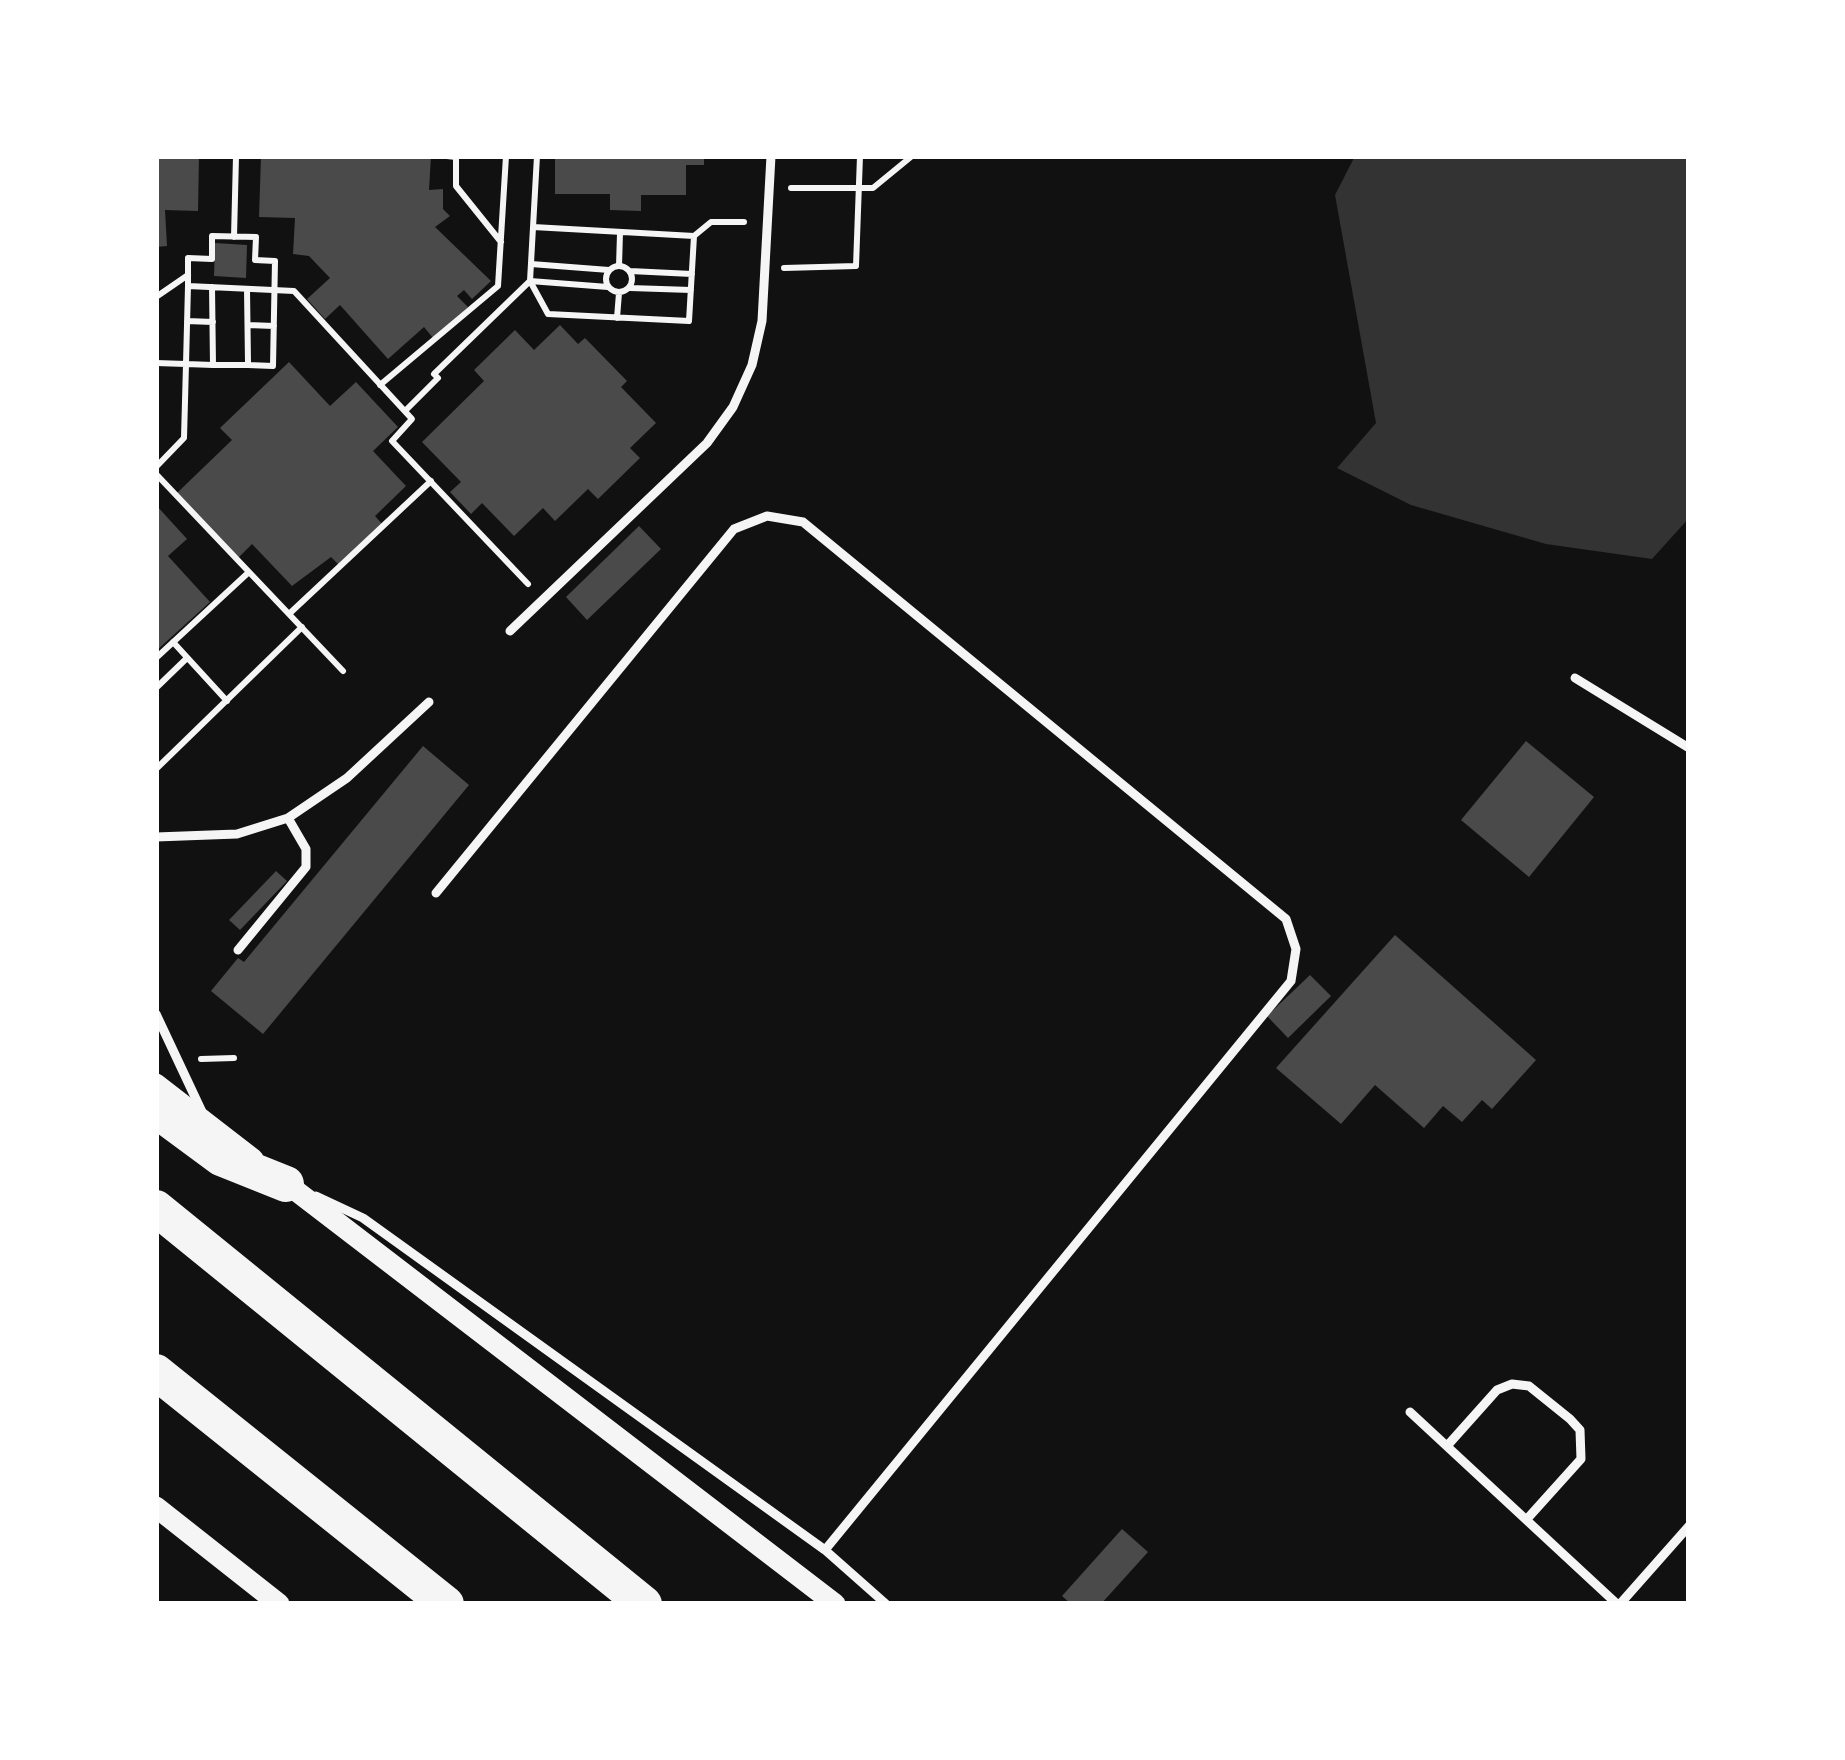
<!DOCTYPE html>
<html>
<head>
<meta charset="utf-8">
<style>
	body { margin:0 }
	#map { position:relative; width:1845px; height:1760px; overflow:hidden; background:#111; font-family:Mulish,sans-serif }
	canvas { display:block }
	.frame { position:absolute; inset:0; border:159px solid #fff; pointer-events:none }
</style>
</head>
<body>
<div id="map">
<canvas width="1845" height="1760"></canvas>
<div class="frame"></div>
</div>
<script>
const g = document.querySelector('canvas').getContext('2d');
g.lineJoin = 'round';
function paint(path, color) { g.fillStyle = color; g.fill(path, 'evenodd'); }
const toPath = rows => new Path2D(rows.map(r => 'M' + r).join(''));
function trace(path, color, width, dash) { g.strokeStyle = color; g.lineWidth = width; g.lineCap = dash ? 'butt' : 'round'; g.setLineDash(dash || []); g.stroke(path); }
const water = toPath([
	[1355,156,1689,156,1689,518,1652,559,1546,544,1411,505,1337,468,1376,423,1335,195]
]);
const building = toPath([
	[156,156,199,156,198,211,165,210,167,246,156,247],
	[261,156,431,156,429,190,443,189,443,209,450,216,435,227,491,281,472,299,464,290,457,296,468,307,433,338,424,327,388,359,340,305,325,319,307,299,330,278,309,256,293,254,295,218,259,217],
	[555,156,704,156,704,165,686,165,686,195,641,195,641,211,610,210,610,194,555,194],
	[215,243,247,245,246,278,214,276],
	[560,325,578,344,585,338,627,381,621,387,656,423,630,448,640,458,598,499,588,489,555,521,543,508,514,536,482,503,471,514,450,492,461,482,422,442,484,381,474,370,515,330,534,350],
	[289,362,330,406,356,382,398,427,373,451,406,486,375,516,383,525,339,565,331,557,292,586,252,544,238,558,177,493,232,440,220,428],
	[156,505,187,539,168,556,210,602,156,651],
	[639,526,661,549,587,620,566,597],
	[1526,741,1594,797,1529,877,1461,820],
	[423,746,469,785,263,1034,211,991,238,958,244,962],
	[276,871,287,881,240,930,229,920],
	[1395,935,1536,1060,1492,1109,1482,1100,1462,1122,1443,1106,1424,1128,1375,1085,1341,1124,1276,1068],
	[1310,975,1331,996,1288,1038,1267,1016],
	[1122,1529,1148,1552,1101,1604,1071,1604,1062,1596]
]);
const path = toPath([
	[447,156,456,157,456,186,501,242],
	[791,188,873,188,912,156],
	[533,227,694,236],
	[234,237,236,156],
	[531,264,609,270],
	'606 279a13 13 0 1 1 26 0a13 13 0 1 1-26 0Z',
	[619,266,620,233],
	[784,268,856,266,860,156],
	[630,271,692,274],
	[530,281,548,314,689,321,694,236,711,222,744,222],
	[530,281,608,287],
	[188,286,294,291,412,419,392,441,528,584],
	[212,287,213,365],
	[630,288,691,290],
	[247,289,248,363],
	[156,297,188,275],
	[617,318,619,293],
	[187,321,213,322],
	[248,325,274,326],
	[156,363,186,364,213,365,248,365,273,366,275,261,255,260,256,237,212,236,212,259,188,258,188,286,186,364,184,438,156,467],
	[380,385,498,286,506,156],
	[405,411,438,378,434,374,530,281,537,156],
	[156,474,343,671],
	[289,614,431,481],
	[173,642,227,701],
	[156,658,249,572],
	[156,688,187,658],
	[156,769,302,627],
	[201,1059,234,1058]
]);
const service = toPath([
	[510,631,707,443,733,407,752,365,762,321,771,156],
	[1575,678,1689,748],
	[156,837,237,834,288,818,347,778,429,702],
	[436,893,734,529,767,516,803,522,1286,919,1296,949,1291,981,825,1550],
	[238,950,306,867,306,849,288,818],
	[156,1014,203,1114],
	[316,1196,363,1218,825,1550,886,1604],
	[1410,1412,1617,1604],
	[1447,1446,1497,1390,1512,1384,1529,1386,1570,1419,1580,1430,1581,1459,1527,1519],
	[1620,1604,1689,1526]
]);
const tertiary = toPath([
	[156,1084,253,1159],
	[278,1177,835,1604],
	[156,1507,279,1604]
]);
const motorway = toPath([
	[156,1110,221,1158,286,1184],
	[156,1208,644,1604],
	[156,1372,446,1604]
]);
paint(water, '#333');
paint(building, '#4a4a4a');
trace(path, '#f5f5f5', 6);
trace(service, '#f5f5f5', 9);
trace(tertiary, '#f5f5f5', 21);
trace(motorway, '#f5f5f5', 36);
</script>
</body>
</html>
